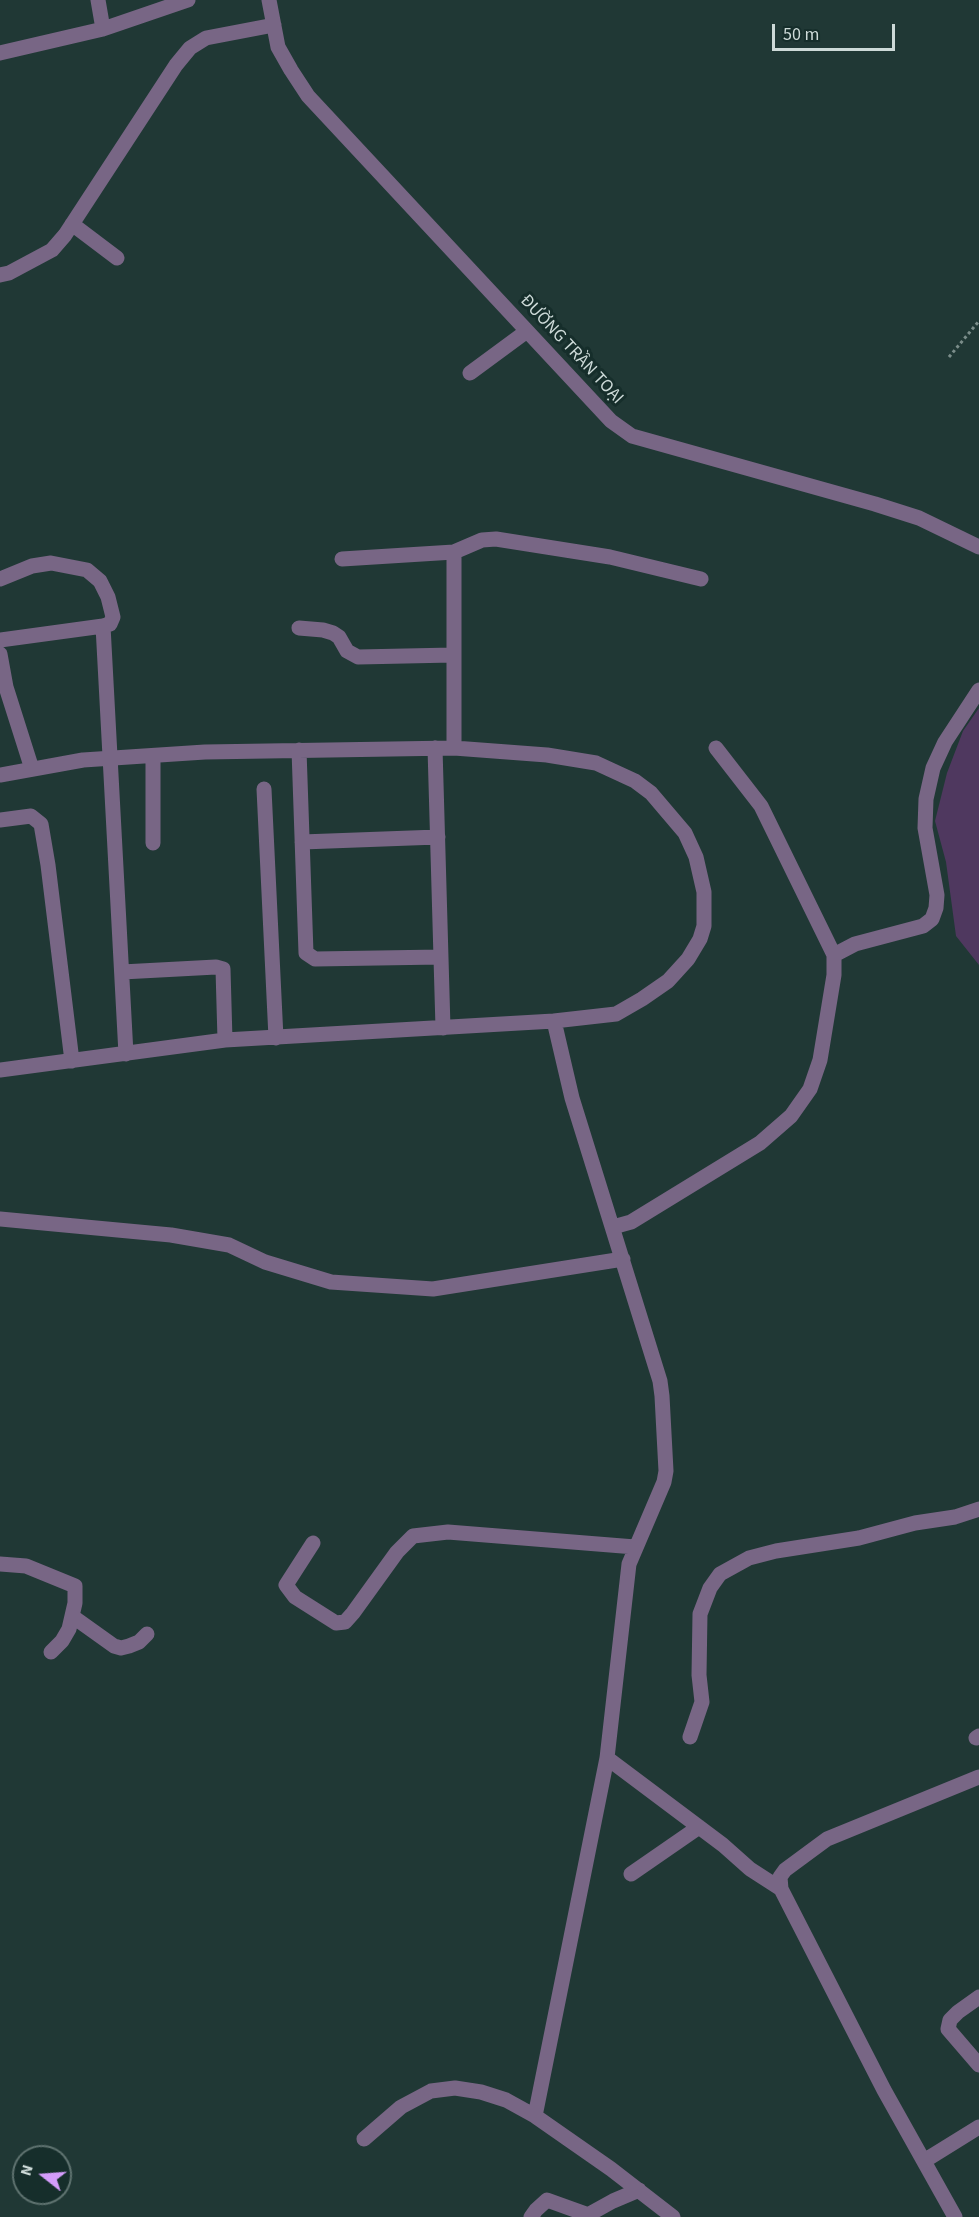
<!DOCTYPE html>
<html>
<head>
<meta charset="utf-8">
<style>
	body { margin:0 }
	#map { position:relative; width:979px; height:2217px; overflow:hidden; background:#203835; font-family:"Source Sans 3",sans-serif }
	canvas { display:block }
	.north { position:absolute; left:12px; top:2145px; width:60px; height:60px; box-sizing:border-box; background:#162e2b; border:2px solid #5f7370; border-radius:50%; rotate:287deg; font-size:16px; font-weight:700; line-height:24px; text-align:center; color:#cddad8 }
	.north::after { content:''; display:block; margin:auto; width:21px; height:27px; background:#d49cfb; clip-path:polygon(50% 0,100% 100%,50% 72%,0 100%) }
	.scale { position:absolute; left:772px; top:24px; width:123px; height:27px; box-sizing:border-box; border:3px solid #cddad8; border-top:0; padding-left:8px; font-size:18px; line-height:21px; white-space:nowrap; color:#cddad8; -webkit-text-stroke:4px #162e2b; paint-order:stroke }
</style>
</head>
<body>
<div id="map">
<canvas width="979" height="2217"></canvas>
<div class="north">N</div>
<div class="scale">50 m</div>
</div>
<script>
const g = document.querySelector('canvas').getContext('2d');
g.lineJoin = 'round';
function paint(path, color) { g.fillStyle = color; g.fill(path, 'evenodd'); }
const toPath = rows => new Path2D(rows.map(r => 'M' + r).join(''));
function trace(path, color, width, dash) { g.strokeStyle = color; g.lineWidth = width; g.lineCap = dash ? 'butt' : 'round'; g.setLineDash(dash || []); g.stroke(path); }
function label(font, color, halo, rows, align = 'center') {
  g.font = font + ' "Source Sans 3",sans-serif'; g.lineWidth = 6; g.setLineDash([]); g.textBaseline = 'middle'; g.strokeStyle = halo; g.fillStyle = color; for (const [text, x, y, turn = 0] of rows) {
    g.save(); g.translate(x, y); g.rotate((+turn || 0) * Math.PI / 180); g.textAlign = isNaN(turn) ? turn : align; if (halo) g.strokeText(text, 0, 0); g.fillText(text, 0, 0); g.restore();
  }
}
const green = toPath([
	[979,708,979,965,956,936,946,862,935,821,947,773,963,731]
]);
const path = toPath([
	[949,357,979,321]
]);
const minor = toPath([
	[98,0,103,29],
	[269,0,278,47,291,70,308,96,611,421,632,436,875,504,919,518,979,547],
	[0,53,103,29,188,0],
	[72,224,117,258],
	[0,275,9,273,52,250,65,235,176,65,190,48,206,38,274,25],
	[470,373,527,331],
	[342,559,454,552],
	[0,579,32,566,51,563,87,570,100,581,108,597,113,617,110,624,103,626,0,640],
	[103,626,126,1054],
	[299,628,323,630,333,633,339,637,347,651,358,657,453,655],
	[0,654,6,687,32,769],
	[435,748,443,1028],
	[454,748,454,552,482,540,496,539,610,557,701,579],
	[716,748,761,806,834,955],
	[299,750,306,953,315,959,441,957],
	[153,757,153,843],
	[0,775,83,760,205,752,454,748,547,755,596,763,635,781,651,793,685,833,696,857,704,892,704,926,700,939,688,959,668,981,642,999,616,1014,554,1021],
	[264,789,276,1038],
	[0,820,31,816,41,824,48,865,72,1061],
	[302,842,438,837],
	[122,972,216,967,223,969,225,1040],
	[0,1070,225,1040,554,1021,572,1098,660,1381,662,1396,666,1471,664,1482,629,1564,607,1758,535,2116],
	[0,1219,171,1235,229,1245,265,1262,331,1282,433,1289,623,1259],
	[613,1227,631,1222,760,1143,791,1116,810,1089,820,1060,834,975,834,955,855,944,923,926,932,919,936,908,937,895,925,828,926,799,933,768,945,742,979,690],
	[313,1543,286,1585,295,1597,336,1623,345,1622,353,1613,397,1552,413,1536,448,1532,635,1547],
	[0,1564,26,1566,75,1586,75,1603,69,1629,62,1641,51,1652],
	[72,1616,114,1646,121,1648,129,1646,139,1642,147,1634],
	[690,1737,702,1702,699,1675,700,1614,710,1588,720,1574,749,1558,776,1551,859,1538,915,1523,955,1517,979,1509],
	[976,1738,979,1736],
	[607,1758,723,1845,750,1869,781,1889,884,2090,955,2217],
	[631,1874,699,1827],
	[781,1889,780,1877,785,1870,827,1839,979,1777],
	[979,1997,958,2012,950,2020,948,2029,979,2065],
	[364,2139,401,2107,431,2091,455,2088,481,2092,506,2100,535,2116,611,2169,673,2217],
	[924,2161,979,2127],
	[531,2217,536,2210,547,2200,586,2214],
	[584,2217,613,2201,639,2190]
]);
const streetNames = [
	["ĐƯỜNG TRẦN TOẠI",571,350,47]
];
paint(green, '#4f385f');
trace(path, '#7b8d8a', 3, [3, 3]);
trace(minor, '#786685', 15);
label('18px', '#cddad8', '#162e2b', streetNames);
</script>
</body>
</html>
